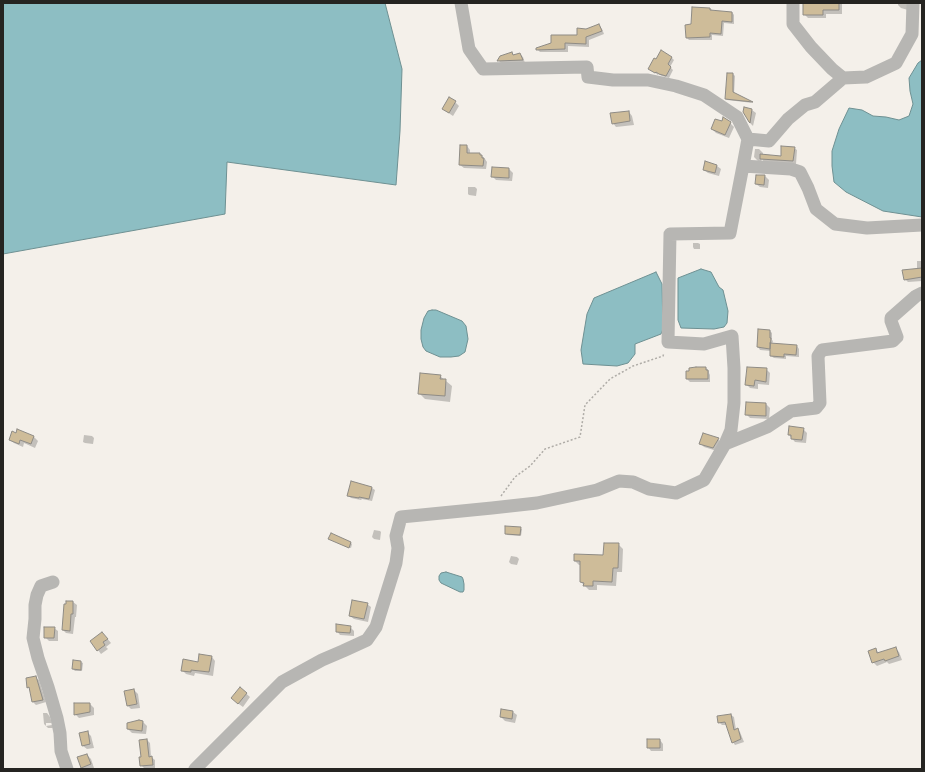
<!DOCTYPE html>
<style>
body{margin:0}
#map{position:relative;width:925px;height:772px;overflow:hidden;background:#f4f0ea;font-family:Mulish,sans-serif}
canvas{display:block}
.frame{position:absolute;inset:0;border:4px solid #252421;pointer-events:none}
</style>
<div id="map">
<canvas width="925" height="772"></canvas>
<div class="frame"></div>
</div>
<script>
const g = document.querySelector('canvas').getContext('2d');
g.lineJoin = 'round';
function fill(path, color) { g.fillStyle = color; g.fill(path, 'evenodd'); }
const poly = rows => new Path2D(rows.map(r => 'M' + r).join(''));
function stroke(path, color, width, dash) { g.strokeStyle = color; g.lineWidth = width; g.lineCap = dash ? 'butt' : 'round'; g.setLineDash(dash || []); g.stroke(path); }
const water = poly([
 [3,3,385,3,402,69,400,131,396,185,227,162,225,214,3,254,3,3],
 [922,60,922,217,883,211,846,192,834,182,832,166,832,151,839,129,849,108,862,110,873,116,886,117,899,120,909,116,913,104,910,91,909,78,918,63,922,60],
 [701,269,711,272,719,287,723,290,728,311,727,323,724,327,714,329,681,328,678,320,678,278,701,269],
 [656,272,662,284,663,329,661,334,635,344,635,354,628,363,617,366,583,364,581,350,587,314,594,298,656,272],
 [432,310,436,310,462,321,466,326,468,339,465,352,459,356,451,357,440,357,426,351,423,347,421,339,421,330,424,318,428,311,432,310],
 [446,572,462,577,463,579,464,584,464,590,463,592,460,592,441,583,439,580,439,576,441,573,446,572]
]);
const shadow = poly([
 [804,3,842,3,842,14,826,14,826,18,808,18,804,14],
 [898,3,909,3,908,10,901,8,898,5],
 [710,8,713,11,732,12,734,15,734,24,724,23,723,36,712,35,712,40,689,40,687,38],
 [599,25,602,29,604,34,589,40,589,47,568,46,568,52,540,52,537,49,578,36,586,30],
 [512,53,514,56,520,54,523,57,525,63,501,63,499,61],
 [671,57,674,60,670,67,673,70,669,78,662,76,658,74,658,75,649,69],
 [733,74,735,76,734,94,753,103,727,100,726,99],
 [455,102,459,106,453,116,447,112,443,109],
 [752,110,756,113,753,126,749,122],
 [629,112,632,116,634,125,616,127,613,123],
 [722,123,730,123,734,127,729,138,716,133,712,129],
 [467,146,470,150,470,154,480,154,485,159,487,162,486,169,464,168,460,165],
 [794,148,797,150,796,164,764,162,762,159,761,162,758,161,754,157,755,149,759,149,763,153,763,155,782,157],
 [706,163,717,166,721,169,719,176,708,173,704,170],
 [493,169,509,169,513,173,512,181,496,180,492,176],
 [765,176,769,180,768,188,760,187,756,184],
 [468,187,475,187,477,189,476,196,469,195,468,194],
 [693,243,698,243,700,244,700,249,694,249,693,247],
 [917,261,922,261,922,281,908,282,905,279,917,269],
 [770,331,772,333,772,340,773,341,772,344,797,346,799,349,799,357,786,356,786,359,774,358,771,356,771,351,760,350,758,347],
 [706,368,709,371,709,373,710,375,710,382,690,382,687,379],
 [766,369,770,373,769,385,758,384,758,389,750,388,746,384],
 [440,376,452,386,450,402,425,399,419,393],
 [766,404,770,408,769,419,750,418,746,414],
 [803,429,807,433,806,443,795,442,789,435],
 [18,431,34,437,38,441,35,448,24,443,23,447,14,443,10,440,17,434],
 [84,435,92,436,94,438,93,444,85,443,83,442],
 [718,439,722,443,717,451,704,447,700,443],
 [352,483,372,488,375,490,372,501,362,499,361,500,351,498,348,495],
 [520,528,522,529,521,536,507,535,506,533],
 [374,530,380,531,381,532,380,540,374,539,372,537],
 [331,534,351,543,352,544,351,548,331,540,329,539],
 [618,544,623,549,622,572,617,572,616,586,597,585,597,590,589,590,581,582,581,565,579,565,575,561,604,556],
 [511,556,517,557,519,559,517,565,511,564,509,562],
 [73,602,77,605,76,617,75,617,73,634,66,633,63,630],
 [367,604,371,607,368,622,354,619,350,616],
 [350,627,354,631,354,636,340,635,337,631],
 [54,628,58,631,58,641,49,641,45,637],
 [106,637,111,643,106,647,108,649,101,654,98,650],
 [895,648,899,652,902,660,889,664,887,662,877,666,873,662,875,649,879,653],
 [212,657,215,661,213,676,195,673,194,676,186,674,182,670],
 [81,662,83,663,82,671,75,671,73,669],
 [36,678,39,680,46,702,36,705,33,702,30,689,28,687],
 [240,688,250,697,243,707,236,702],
 [134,690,138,694,140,708,131,709,127,705],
 [90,704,94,708,94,715,79,718,75,714],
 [513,712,517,715,515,723,505,721,501,717],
 [43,713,47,713,50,717,52,723,46,723,46,726,52,725,53,728,48,728,44,724],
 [731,715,734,717,736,730,737,729,740,732,744,742,735,745,733,742,727,725,722,725,719,722],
 [139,721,143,722,147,726,146,734,132,733,128,729],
 [87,732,91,736,94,748,87,749,83,746],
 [147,740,150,743,151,757,155,760,155,768,144,768,141,765,142,758],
 [660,740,663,744,663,751,651,751,648,747],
 [87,755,91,759,94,768,91,769,83,769,81,767]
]);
const building = poly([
 [803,3,839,3,839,10,823,10,823,15,803,15,803,3],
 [692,7,710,8,710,10,732,12,732,22,722,21,721,34,710,33,710,37,686,38,685,25,691,24,692,7],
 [599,24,602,31,586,37,586,44,565,43,565,49,536,50,536,48,551,43,551,35,577,35,577,28,586,29,599,24],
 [661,50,672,57,668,64,671,67,666,76,659,74,656,72,655,73,648,69,654,58,656,59,661,50],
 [512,52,513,55,520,53,523,60,497,61,500,56,512,52],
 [727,73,733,73,733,92,753,102,725,99,727,73],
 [449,97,456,101,449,113,442,109,449,97],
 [744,107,752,109,750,123,749,122,743,112,744,107],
 [629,111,630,121,612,124,610,113,629,111],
 [723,117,731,122,725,135,711,129,715,119,722,121,723,117],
 [460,145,467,145,467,153,480,153,480,155,482,155,482,158,484,158,483,166,459,165,460,145],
 [781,146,795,147,793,161,760,159,760,154,781,156,781,146],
 [705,161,717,165,715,173,703,170,705,161],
 [492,167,509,168,509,178,491,177,492,167],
 [756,175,765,175,764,185,755,184,756,175],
 [922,268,922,277,904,280,902,270,922,268],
 [758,329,770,330,770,338,771,338,770,349,757,347,758,329],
 [770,343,797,345,796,355,784,354,784,357,770,356,770,343],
 [696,367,706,367,706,370,708,370,708,379,686,379,686,371,689,371,689,368,696,367],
 [747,367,767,368,766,382,755,380,754,386,745,385,747,367],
 [420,373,441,375,440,379,446,379,445,396,418,394,420,373],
 [746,402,766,403,766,416,745,415,746,402],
 [789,426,804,428,802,440,791,439,791,435,788,435,789,426],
 [17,429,34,436,31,444,20,440,19,444,9,440,12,431,16,433,17,429],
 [703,433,719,438,713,448,699,444,703,433],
 [351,481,372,487,369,499,359,497,359,498,347,496,351,481],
 [505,526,521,527,520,535,505,534,505,526],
 [331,533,351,542,349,548,328,539,331,533],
 [604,543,619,543,618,568,613,568,612,582,593,581,593,586,583,586,584,583,580,582,580,561,574,561,574,554,603,555,604,543],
 [352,600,368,603,364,619,349,616,352,600],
 [66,601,73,601,73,614,71,614,70,631,62,630,64,604,66,604,66,601],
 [336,624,351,626,350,633,336,632,336,624],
 [44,627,55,627,54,638,44,638,44,627],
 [102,632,108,639,103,642,105,645,97,651,90,641,102,632],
 [896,647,899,656,885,661,884,659,872,663,868,651,876,648,877,653,896,647],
 [199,654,212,656,209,672,191,670,191,672,181,671,183,659,198,662,199,654],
 [73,660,81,661,81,670,72,669,73,660],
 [36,676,43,700,32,702,29,687,27,688,26,678,36,676],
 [240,687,247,693,238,704,231,698,240,687],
 [134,689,137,704,127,706,124,691,134,689],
 [74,703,90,703,90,712,74,715,74,703],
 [501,709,513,711,512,719,500,717,501,709],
 [731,714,734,730,738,728,741,739,732,743,725,722,718,723,717,716,731,714],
 [139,720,143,721,142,731,127,729,127,723,139,720],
 [88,731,90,744,82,746,79,733,88,731],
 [147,739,149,757,152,756,153,765,140,766,139,757,141,757,139,740,147,739],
 [647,739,660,739,660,748,647,748,647,739],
 [87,754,91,764,81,768,77,757,87,754]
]);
const path = poly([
 [501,496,515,477,530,466,545,449,580,437,585,405,610,379,633,366,663,356,664,353]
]);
const minor = poly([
 [461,3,469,49,483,69,587,67,588,77,613,80,648,80,676,86,704,95,737,117,748,139,743,166],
 [793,3,793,24,811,47,832,69,843,78],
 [748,139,769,141,788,119,805,105,815,102,843,78,866,77,896,63,912,34,913,3],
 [725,444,767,427,791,411,816,408,820,403,818,356,822,350,893,341,897,337,891,321,891,318,916,296,922,293],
 [53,582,41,586,37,595,35,605,35,619,33,638,38,658,48,687,57,718,60,733,61,751,67,769],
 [195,769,282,682,322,660,343,651,367,640,376,627,396,563,398,548,396,536,401,517,492,508,537,503,597,490,619,481,633,482,649,489,676,493,704,480,725,444,731,430,734,403,734,368,732,336,704,344,668,342,670,234,730,233,743,166,791,169,800,172,808,188,816,209,835,224,867,228,922,225]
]);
fill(water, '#8dbec3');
stroke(water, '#6e9092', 1);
fill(shadow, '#0003');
fill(building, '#cebc99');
stroke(building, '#8e8b85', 1);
stroke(path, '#afaca7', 1.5, [2, 2]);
stroke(minor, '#b7b6b3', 13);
</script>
